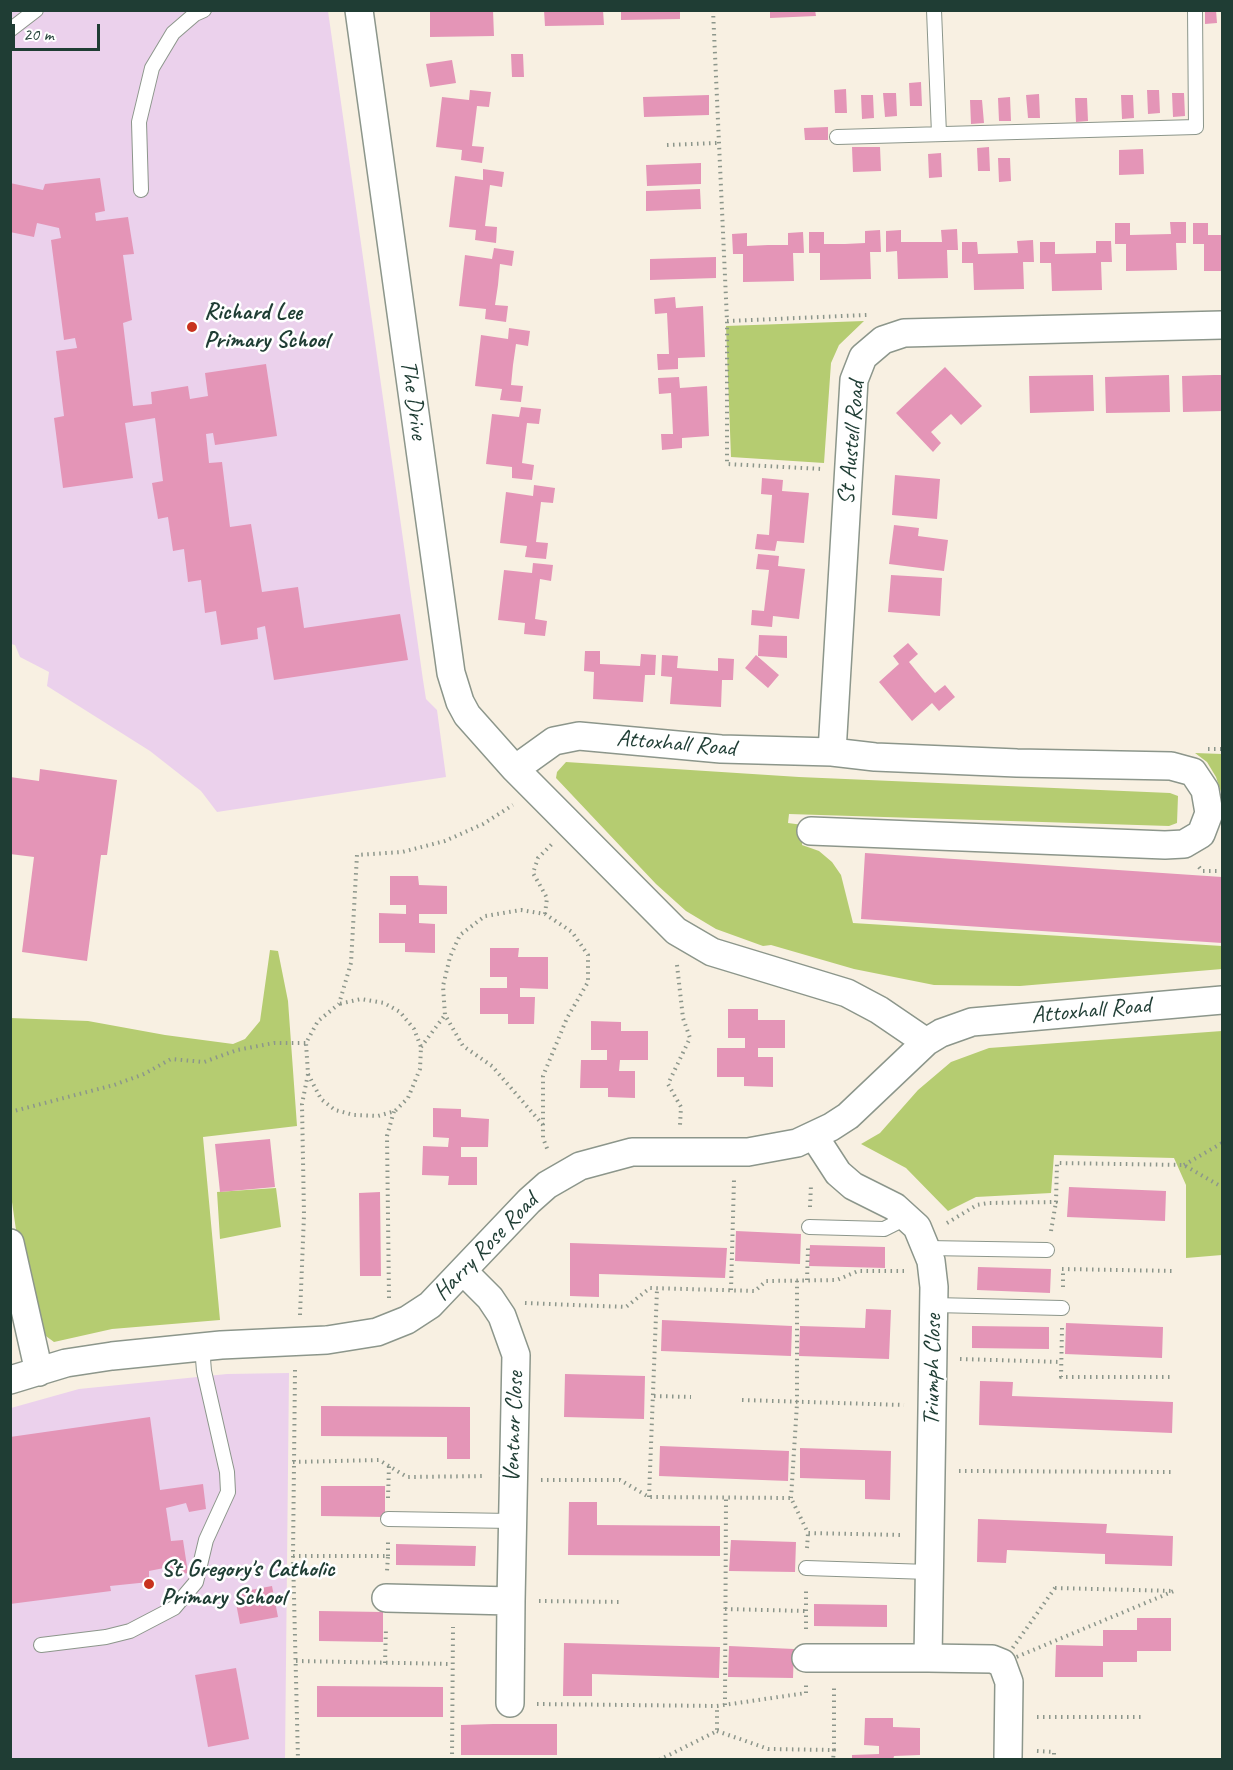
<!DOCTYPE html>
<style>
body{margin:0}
#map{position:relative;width:1233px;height:1770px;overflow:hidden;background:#f8f0e2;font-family:Caveat,sans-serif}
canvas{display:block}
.frame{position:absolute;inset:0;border:12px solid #1f3d34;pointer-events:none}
.scale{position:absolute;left:12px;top:24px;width:88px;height:27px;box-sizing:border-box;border:3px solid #1f3d34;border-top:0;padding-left:8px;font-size:18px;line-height:21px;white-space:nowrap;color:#1f3d34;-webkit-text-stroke:4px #fff;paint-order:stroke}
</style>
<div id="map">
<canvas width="1233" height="1770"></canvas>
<div class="frame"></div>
<div class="scale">20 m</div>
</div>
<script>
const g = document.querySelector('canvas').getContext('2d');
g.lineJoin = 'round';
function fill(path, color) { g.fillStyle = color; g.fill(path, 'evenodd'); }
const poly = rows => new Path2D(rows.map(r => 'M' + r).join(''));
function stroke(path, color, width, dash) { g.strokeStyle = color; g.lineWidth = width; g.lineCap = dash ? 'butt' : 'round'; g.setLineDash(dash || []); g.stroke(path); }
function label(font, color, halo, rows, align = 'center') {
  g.font = font + ' Caveat,sans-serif'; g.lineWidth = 5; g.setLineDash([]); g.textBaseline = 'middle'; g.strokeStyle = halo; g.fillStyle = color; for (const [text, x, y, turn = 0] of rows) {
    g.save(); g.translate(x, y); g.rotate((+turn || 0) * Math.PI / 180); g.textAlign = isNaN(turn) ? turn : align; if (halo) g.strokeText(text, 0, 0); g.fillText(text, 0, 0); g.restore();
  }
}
const built = poly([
 [10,11,328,11,423,680,426,699,437,710,446,777,217,812,201,791,150,751,47,686,49,672,20,657,15,645,11,644],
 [289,1373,285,1759,11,1760,11,1408,79,1389,227,1374]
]);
const green = poly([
 [864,321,839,345,831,363,824,463,731,457,726,326],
 [1195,753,1222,754,1222,795,1216,777,1207,762],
 [566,762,799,777,1170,793,1178,796,1177,823,1169,826,789,814,788,823,803,825,802,845,819,851,832,862,841,875,853,923,1222,946,1222,969,1020,986,934,985,854,969,771,945,763,946,716,929,686,911,656,884,556,778,557,772],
 [270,950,278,951,288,1001,297,1126,203,1137,220,1320,112,1329,54,1342,35,1328,25,1293,11,1195,10,1018,88,1021,165,1035,233,1044,245,1039,260,1021],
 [1222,1031,1222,1255,1186,1258,1186,1185,1174,1158,1054,1155,1051,1193,976,1197,948,1211,906,1168,861,1144,880,1133,918,1090,951,1062,989,1048],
 [276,1188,281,1227,220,1239,217,1192]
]);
const building = poly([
 [430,10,493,10,494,36,430,37],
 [544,10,603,10,604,25,545,26],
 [621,10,680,10,680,19,621,20],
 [770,10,815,10,816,16,770,18],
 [1205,10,1216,10,1217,23,1205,24],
 [511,54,523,54,524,77,512,77],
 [452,60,456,83,430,87,426,64],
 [921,82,922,106,910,106,909,83],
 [846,89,847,113,835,113,834,90],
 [470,90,491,92,489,107,477,106,472,146,484,147,482,163,461,160,462,150,436,147,442,97,469,100],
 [1147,90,1159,90,1160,113,1148,114],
 [883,93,896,93,897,116,885,117],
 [1172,93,1184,93,1185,116,1173,117],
 [1039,94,1040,118,1028,118,1026,95],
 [709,95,709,115,644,117,643,97],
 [861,95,873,95,874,118,862,119],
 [1121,95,1133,95,1134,118,1122,119],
 [1010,97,1011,121,999,121,998,98],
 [1075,98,1087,98,1088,121,1076,122],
 [970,100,982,100,984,123,971,124],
 [828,127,828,140,805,140,804,128],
 [852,147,880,147,881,171,853,172],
 [989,147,990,171,978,171,977,148],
 [1143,149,1144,174,1119,175,1119,150],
 [941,153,942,177,929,178,928,154],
 [998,158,1010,158,1011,181,999,182],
 [701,163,701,184,647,186,646,165],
 [483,169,504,172,502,187,490,185,485,226,497,227,496,243,475,240,476,230,449,227,455,176,483,180],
 [100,178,105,211,95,213,96,221,128,217,134,254,123,255,132,320,123,323,133,406,152,404,151,392,188,386,190,399,208,396,205,373,266,364,277,436,215,445,213,433,206,434,209,463,222,462,230,527,251,524,262,592,298,587,304,628,400,614,408,660,274,680,265,626,257,628,258,639,221,645,216,611,205,613,201,580,188,582,184,549,173,551,168,517,158,519,152,483,163,481,155,418,125,423,133,478,63,488,54,418,64,416,56,351,77,348,75,338,64,340,51,240,61,238,59,228,37,223,34,237,10,232,10,183,43,190,45,184],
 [700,189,701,209,646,211,646,191],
 [1170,222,1186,222,1186,243,1176,243,1177,270,1126,271,1126,244,1115,244,1115,223,1130,223,1130,235,1171,234],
 [1193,223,1208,223,1208,235,1222,235,1222,271,1204,271,1204,244,1193,244],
 [957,229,958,250,947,250,948,278,898,279,897,251,886,252,886,231,901,230,901,242,942,242,941,230],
 [880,230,881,252,870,252,871,279,820,280,820,253,809,253,809,232,824,232,824,244,845,244,865,243,865,231],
 [803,232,804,253,793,253,794,281,743,282,743,254,733,254,732,234,747,233,747,246,768,245,788,245,788,233],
 [1033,240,1034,262,1023,262,1024,289,974,290,973,263,962,263,962,242,977,242,978,254,1018,253,1017,241],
 [1096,241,1111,241,1112,262,1101,262,1102,290,1052,291,1051,263,1040,263,1040,242,1055,242,1055,254,1096,253],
 [494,248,514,251,512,266,500,264,498,285,495,305,508,306,506,322,485,319,486,309,459,306,465,255,492,259],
 [716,257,716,278,650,280,650,259],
 [675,297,676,308,703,306,705,357,678,358,678,369,658,370,657,354,669,354,668,333,667,313,655,314,654,299],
 [509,328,530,331,528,346,516,344,513,365,511,385,523,386,521,402,500,400,502,389,475,386,481,335,508,339],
 [945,367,982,406,961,425,951,414,931,432,941,443,933,452,896,413],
 [1093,375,1094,411,1030,413,1029,376],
 [1169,375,1170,412,1106,413,1105,377],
 [1214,375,1222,375,1222,411,1183,412,1182,376],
 [679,377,680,388,707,386,709,436,682,438,682,448,662,450,661,434,673,434,672,413,671,393,659,394,658,378],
 [521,407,541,409,539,424,527,423,522,463,534,465,532,480,512,478,512,467,486,464,492,414,519,417],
 [895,475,940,479,937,519,892,515],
 [762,478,783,480,782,491,809,493,804,543,777,541,775,551,755,549,757,534,769,535,772,495,761,494],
 [534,485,555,488,553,503,541,502,536,542,548,543,546,559,525,557,527,546,500,543,506,492,533,496],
 [894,525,919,528,918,536,948,540,944,571,889,564],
 [758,554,779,556,778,566,805,569,799,619,773,616,772,627,751,625,752,610,764,611,769,570,756,569],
 [533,563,553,565,551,581,540,579,535,619,547,621,545,636,524,634,525,623,498,620,504,570,532,573],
 [891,575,942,578,940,616,888,612],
 [759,635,787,636,787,658,758,656],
 [908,643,918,654,909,662,922,678,935,693,945,685,955,697,939,711,932,703,912,721,879,682,899,664,893,656],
 [585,651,600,651,600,664,640,666,641,654,656,655,655,675,645,675,643,702,593,699,594,672,584,671],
 [662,655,678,656,677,668,718,671,718,658,734,659,733,680,722,680,721,707,670,704,672,677,661,676],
 [756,655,779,675,768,688,745,668],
 [40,769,117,780,107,855,101,855,87,961,22,952,34,857,10,854,10,777,39,781],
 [865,853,1222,877,1222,943,861,919],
 [390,876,418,876,419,885,447,886,447,914,419,914,419,923,435,924,435,953,405,952,405,943,379,943,379,913,406,914,406,905,390,905],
 [490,948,519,948,518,957,548,957,548,989,520,988,520,997,535,997,534,1024,508,1024,508,1014,480,1014,480,988,507,988,507,977,490,977],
 [728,1009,758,1009,758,1020,785,1020,785,1048,758,1048,758,1057,773,1057,773,1087,744,1086,744,1077,717,1077,717,1048,745,1048,745,1038,728,1038],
 [591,1021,621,1022,621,1031,648,1031,648,1060,620,1060,619,1071,635,1071,635,1098,608,1097,608,1088,580,1088,581,1060,607,1060,607,1050,591,1050],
 [433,1108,461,1109,461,1117,489,1119,488,1147,461,1147,461,1157,477,1157,477,1185,448,1185,449,1176,422,1175,423,1146,448,1147,449,1138,433,1137],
 [270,1139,275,1187,220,1192,215,1144],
 [1069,1187,1166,1191,1165,1221,1067,1217],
 [380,1192,381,1276,360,1276,359,1193],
 [736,1231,801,1234,800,1264,735,1261],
 [570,1243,727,1248,725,1278,599,1274,599,1297,570,1296],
 [810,1245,885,1247,885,1268,809,1266],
 [978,1267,1051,1269,1050,1293,977,1290],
 [866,1309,891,1310,889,1359,799,1356,800,1326,865,1328],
 [662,1320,792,1326,791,1356,661,1351],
 [1066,1323,1163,1327,1162,1358,1065,1354],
 [972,1326,1049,1327,1049,1349,972,1348],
 [565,1374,645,1376,644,1419,564,1417],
 [980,1381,1013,1382,1012,1396,1173,1402,1172,1433,979,1425],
 [321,1406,470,1407,470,1459,447,1459,447,1437,321,1436],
 [150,1417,160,1490,203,1484,206,1509,189,1512,186,1503,166,1508,171,1541,183,1540,188,1573,165,1577,164,1568,149,1571,149,1582,110,1586,111,1591,10,1604,10,1437],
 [660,1446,789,1451,788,1481,659,1476],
 [800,1448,891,1451,890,1500,865,1499,865,1480,800,1478],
 [321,1486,385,1486,385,1517,321,1516],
 [569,1502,597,1502,597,1525,720,1526,720,1556,568,1555],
 [978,1519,1107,1524,1106,1533,1173,1536,1172,1566,1105,1564,1105,1554,1007,1550,1006,1563,977,1562],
 [731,1540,796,1542,795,1572,729,1571],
 [396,1544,476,1546,475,1566,396,1565],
 [272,1586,278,1617,240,1624,234,1593],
 [814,1604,887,1605,887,1627,814,1626],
 [319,1611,383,1612,383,1642,319,1641],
 [1137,1618,1171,1618,1171,1651,1137,1651,1137,1662,1103,1662,1103,1677,1055,1677,1056,1645,1103,1646,1103,1630,1137,1630],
 [564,1643,720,1647,719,1678,592,1674,592,1696,563,1696],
 [729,1646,794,1649,793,1678,728,1677],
 [236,1668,249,1739,208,1747,195,1675],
 [317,1686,443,1687,443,1717,317,1717],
 [865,1718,893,1718,893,1727,920,1728,920,1755,894,1756,893,1760,852,1760,852,1755,879,1754,879,1746,864,1745],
 [493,1724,557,1724,557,1755,461,1755,461,1725]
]);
const path = poly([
 [713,10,727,321,727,464,822,469],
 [667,145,718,143],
 [727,321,867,315],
 [1208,749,1222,749],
 [1199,867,1202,871,1222,871],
 [545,914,547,898,533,873,538,858,552,844],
 [677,965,683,1018,690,1038,668,1084,681,1107,680,1125],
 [421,1047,445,1015],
 [308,1074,321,1099,335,1110,354,1115,378,1116,395,1111,408,1098,420,1069,421,1047,414,1029,400,1012,384,1003,361,999,339,1004],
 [10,1112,114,1085,144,1074,171,1059,204,1062,237,1050,274,1043,306,1043],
 [543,1125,492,1066,463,1046,445,1015,443,986,450,957,460,935,485,916,521,910,545,914,572,932,588,955,588,982,567,1018,543,1076,543,1138,548,1151],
 [1184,1165,1222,1143],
 [810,1207,811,1185],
 [947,1223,977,1205,988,1203,1056,1202,1057,1163,1184,1165,1222,1187],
 [1051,1231,1056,1202],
 [1062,1269,1175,1271],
 [807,1280,808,1248],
 [1063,1287,1063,1270],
 [731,1290,734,1180],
 [389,1298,387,1136,394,1111],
 [525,1303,626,1307,650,1288,755,1291,766,1281,837,1280,858,1271,904,1271],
 [300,1315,304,1215,302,1104,308,1074,306,1043,318,1021,339,1004,351,963,357,855,402,852,445,841,483,824,513,805],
 [1062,1328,1061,1377,1174,1377],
 [960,1359,1061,1362],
 [295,1370,293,1556,298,1760],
 [654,1396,691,1397],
 [742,1400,904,1405],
 [293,1462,379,1460,407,1477,486,1476],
 [959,1471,1174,1472],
 [541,1480,620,1480,649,1497,791,1498,808,1533,901,1535],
 [649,1497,657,1289],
 [388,1498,389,1466],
 [791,1498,797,1404,797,1280],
 [807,1548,808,1533],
 [293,1556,388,1556,387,1571],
 [388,1556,388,1538],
 [1055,1588,1174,1591,1002,1663,1055,1588],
 [539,1601,623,1602],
 [725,1609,806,1611],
 [806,1629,806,1589],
 [296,1661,452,1664],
 [385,1663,386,1627],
 [537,1704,717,1706,806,1693,806,1685],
 [725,1705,726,1498],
 [1037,1717,1145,1717],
 [717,1731,768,1749,834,1750,833,1760],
 [834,1750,834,1686],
 [1037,1751,1054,1752,1054,1760],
 [452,1760,453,1627],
 [659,1760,717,1731,717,1706]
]);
const lane = poly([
 [934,10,939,134],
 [10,30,36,10],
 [837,137,1196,127,1195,10],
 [141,190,139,122,152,68,173,33,195,14,204,10],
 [809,1227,884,1229,908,1217],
 [927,1248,1047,1250],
 [934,1305,1062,1308],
 [388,1519,512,1521],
 [806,1568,929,1572],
 [41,1645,106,1637,130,1631,174,1608,196,1582,206,1540,228,1492,227,1472,204,1371,202,1347]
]);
const street = poly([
 [359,10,451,673,460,702,467,715,515,769,676,931,712,952,847,993,879,1010,926,1042],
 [832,752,854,380,863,357,883,340,904,333,1222,325],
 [515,769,554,741,579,736,721,749,832,752,875,757,1017,763,1171,766,1193,772,1205,790,1209,813,1201,834,1184,844,1165,845,811,831],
 [10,1243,39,1372],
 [10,1380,66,1363,112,1356,221,1345,327,1340,377,1332,407,1320,430,1305,529,1201,547,1185,580,1166,632,1152,748,1152,797,1143,831,1127,848,1116,926,1042,941,1033,972,1022,1222,1000],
 [386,1598,511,1601,516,1355,502,1316,490,1298,463,1271],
 [806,1658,928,1658,934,1287,931,1261,917,1227,895,1207,853,1186,838,1173,814,1136],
 [928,1658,992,1659,1002,1663,1009,1682,1008,1757],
 [510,1703,511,1601]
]);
const markers = [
 [192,327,6,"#c8321e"],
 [149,1584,6,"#c8321e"]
];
const poiNames = [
 ["Richard Lee",204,313],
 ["Primary School",204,341],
 ["St Gregory's Catholic",161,1570],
 ["Primary School",161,1598]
];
const streetNames = [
 ["The Drive",413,400,82],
 ["St Austell Road",852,443,-85],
 ["Attoxhall Road",676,744,5],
 ["Attoxhall Road",1091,1011,-5],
 ["Harry Rose Road",486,1247,-46],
 ["Triumph Close",933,1370,-89],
 ["Ventnor Close",514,1427,-88]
];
fill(built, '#ebd1ec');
fill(green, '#b5cc71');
fill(building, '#e495b7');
stroke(lane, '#8c968b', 16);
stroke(street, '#8c968b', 30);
stroke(path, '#8c968b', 4, [1.5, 4.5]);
stroke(lane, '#fff', 14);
stroke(street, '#fff', 27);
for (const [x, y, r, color] of markers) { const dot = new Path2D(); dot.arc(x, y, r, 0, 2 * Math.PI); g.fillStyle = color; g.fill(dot); stroke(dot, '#fff', 2); }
label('bold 24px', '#1f3d34', '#fff', poiNames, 'left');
label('24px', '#1f3d34', '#fff', streetNames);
</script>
